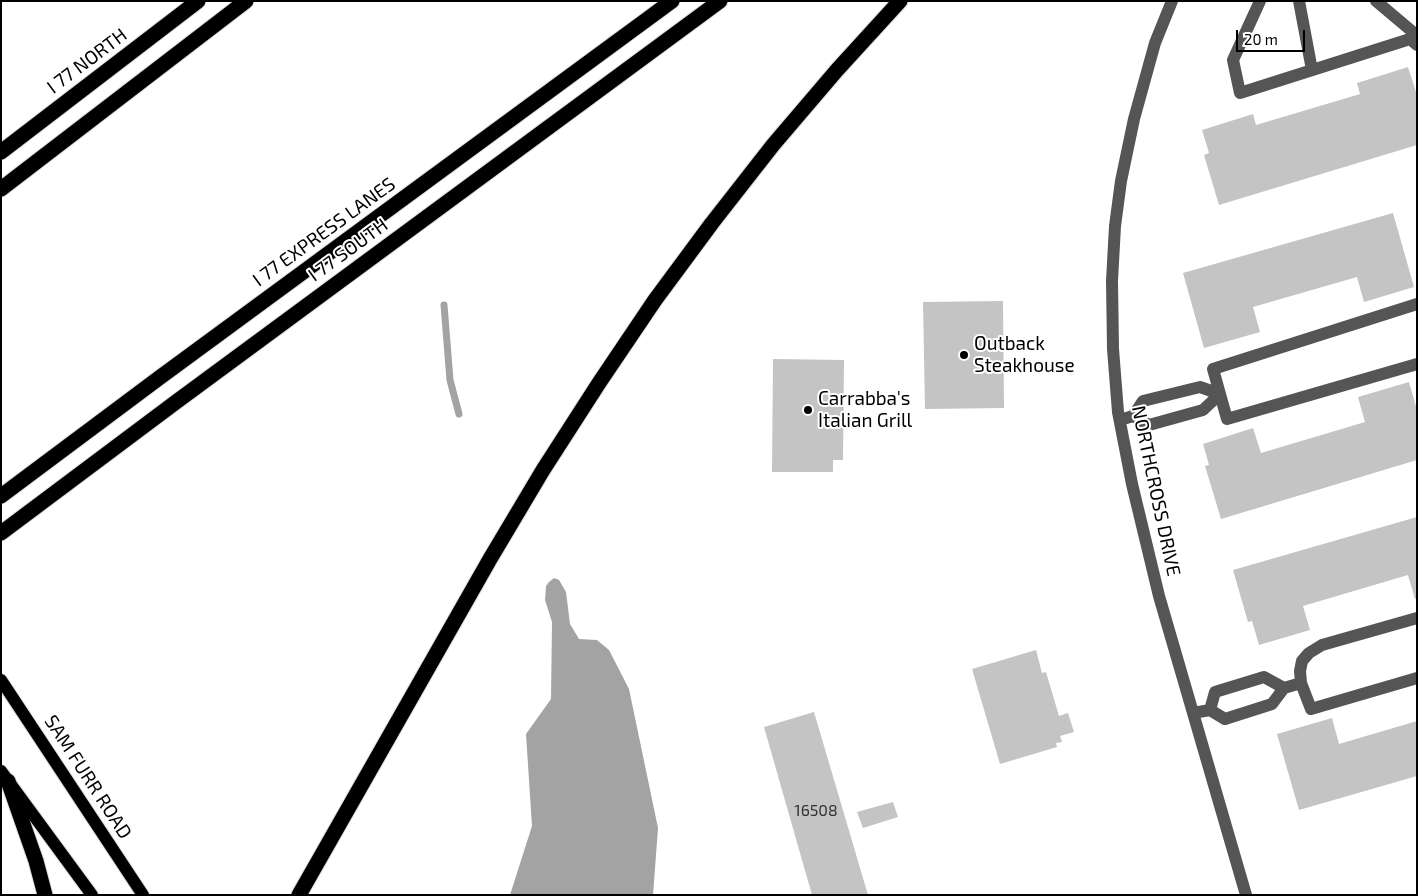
<!DOCTYPE html>
<style>
body{margin:0}
#map{position:relative;width:1418px;height:896px;overflow:hidden;background:#fff;font-family:"Exo 2",sans-serif}
canvas{display:block}
.frame{position:absolute;inset:0;border:2px solid #000;pointer-events:none}
.scale{position:absolute;left:1236px;top:30px;width:69px;height:22px;box-sizing:border-box;border:2px solid #000;border-top:0;padding-left:6px;font-size:15px;line-height:18px;white-space:nowrap;color:#000;-webkit-text-stroke:4px #fff;paint-order:stroke}
</style>
<div id="map">
<canvas width="1418" height="896"></canvas>
<div class="frame"></div>
<div class="scale">20 m</div>
</div>
<script>
const g = document.querySelector('canvas').getContext('2d');
g.lineJoin = 'round';
function fill(path, color) { g.fillStyle = color; g.fill(path, 'evenodd'); }
const poly = rows => new Path2D(rows.map(r => 'M' + r).join(''));
function stroke(path, color, width, dash) { g.strokeStyle = color; g.lineWidth = width; g.lineCap = dash ? 'butt' : 'round'; g.setLineDash(dash || []); g.stroke(path); }
function label(font, color, halo, rows, align = 'center') {
  g.font = font + ' "Exo 2",sans-serif'; g.lineWidth = 4; g.setLineDash([]); g.textBaseline = 'middle'; g.strokeStyle = halo; g.fillStyle = color; for (const [text, x, y, turn = 0] of rows) {
    g.save(); g.translate(x, y); g.rotate((+turn || 0) * Math.PI / 180); g.textAlign = isNaN(turn) ? turn : align; if (halo) g.strokeText(text, 0, 0); g.fillText(text, 0, 0); g.restore();
  }
}
const water = poly([
 [554,578,559,580,566,592,570,624,579,639,597,640,609,650,629,689,658,828,653,895,510,895,532,826,526,734,551,699,552,622,545,600,546,586,549,582]
]);
const stream = poly([
 [444,305,450,380,459,414]
]);
const building = poly([
 [1408,67,1417,95,1417,145,1219,205,1204,155,1209,153,1202,130,1253,114,1256,125,1360,94,1357,83],
 [1393,213,1414,287,1364,302,1357,277,1253,307,1260,332,1204,348,1183,273],
 [1003,301,1004,408,925,409,923,302],
 [773,359,844,360,843,460,833,460,833,472,772,472],
 [1409,382,1417,410,1417,460,1221,519,1205,466,1209,465,1203,444,1253,428,1261,453,1365,422,1358,397],
 [1417,517,1417,599,1415,599,1408,575,1303,606,1310,630,1259,645,1252,621,1248,622,1233,570],
 [1036,650,1042,673,1046,672,1059,716,1068,713,1074,732,1060,736,1062,742,1056,743,1057,747,1000,764,972,669],
 [814,712,868,895,812,895,764,727],
 [1332,718,1339,744,1417,721,1417,776,1299,810,1277,734],
 [893,802,898,817,863,828,857,812]
]);
const minor = poly([
 [1172,1,1155,43,1134,119,1121,181,1115,226,1112,281,1113,349,1118,412,1132,484,1159,596,1246,895],
 [1260,1,1233,60,1240,93,1410,39],
 [1299,1,1312,70],
 [1376,1,1414,33,1410,39,1417,45],
 [1417,304,1213,369,1227,419,1417,364],
 [1120,420,1133,416,1143,401,1200,387,1220,394,1203,410,1149,425,1133,416],
 [1301,683,1300,671,1302,661,1309,653,1322,645,1417,618],
 [1210,710,1215,692,1264,677,1284,688],
 [1193,713,1210,710,1225,719,1272,704,1284,688,1301,683,1311,709,1417,678]
]);
const major = poly([
 [1,680,143,895],
 [1,771,92,895]
]);
const highway = poly([
 [1,152,198,1],
 [1,189,246,1],
 [1,496,159,378,672,1],
 [1,533,176,402,720,1],
 [8,781,36,861,45,895],
 [299,895,490,559,543,470,599,383,655,300,712,223,773,145,837,70,900,1]
]);
const markers = [
 [964,355,5,"#000"],
 [808,410,5,"#000"]
];
const numberNames = [
 ["16508",816,811]
];
const streetNames = [
 ["I 77 NORTH",87,61,-37],
 ["I 77 EXPRESS LANES",324,232,-36],
 ["I 77 SOUTH",348,250,-36],
 ["NORTHCROSS DRIVE",1156,491,78],
 ["SAM FURR ROAD",88,777,57]
];
const poiNames = [
 ["Outback",974,344],
 ["Steakhouse",974,366],
 ["Carrabba's",818,399],
 ["Italian Grill",818,421]
];
fill(water, '#a3a3a3');
stroke(stream, '#a3a3a3', 7);
fill(building, '#c4c4c4');
stroke(major, '#dbdbdb', 14);
stroke(highway, '#dbdbdb', 17);
stroke(minor, '#555', 12);
stroke(major, '#000', 12);
stroke(highway, '#000', 15);
for (const [x, y, r, color] of markers) { const dot = new Path2D(); dot.arc(x, y, r, 0, 2 * Math.PI); g.fillStyle = color; g.fill(dot); stroke(dot, '#fff', 2); }
label('16px', '#313131', null, numberNames);
label('19px', '#000', '#fff', streetNames);
label('19px', '#000', '#fff', poiNames, 'left');
</script>
